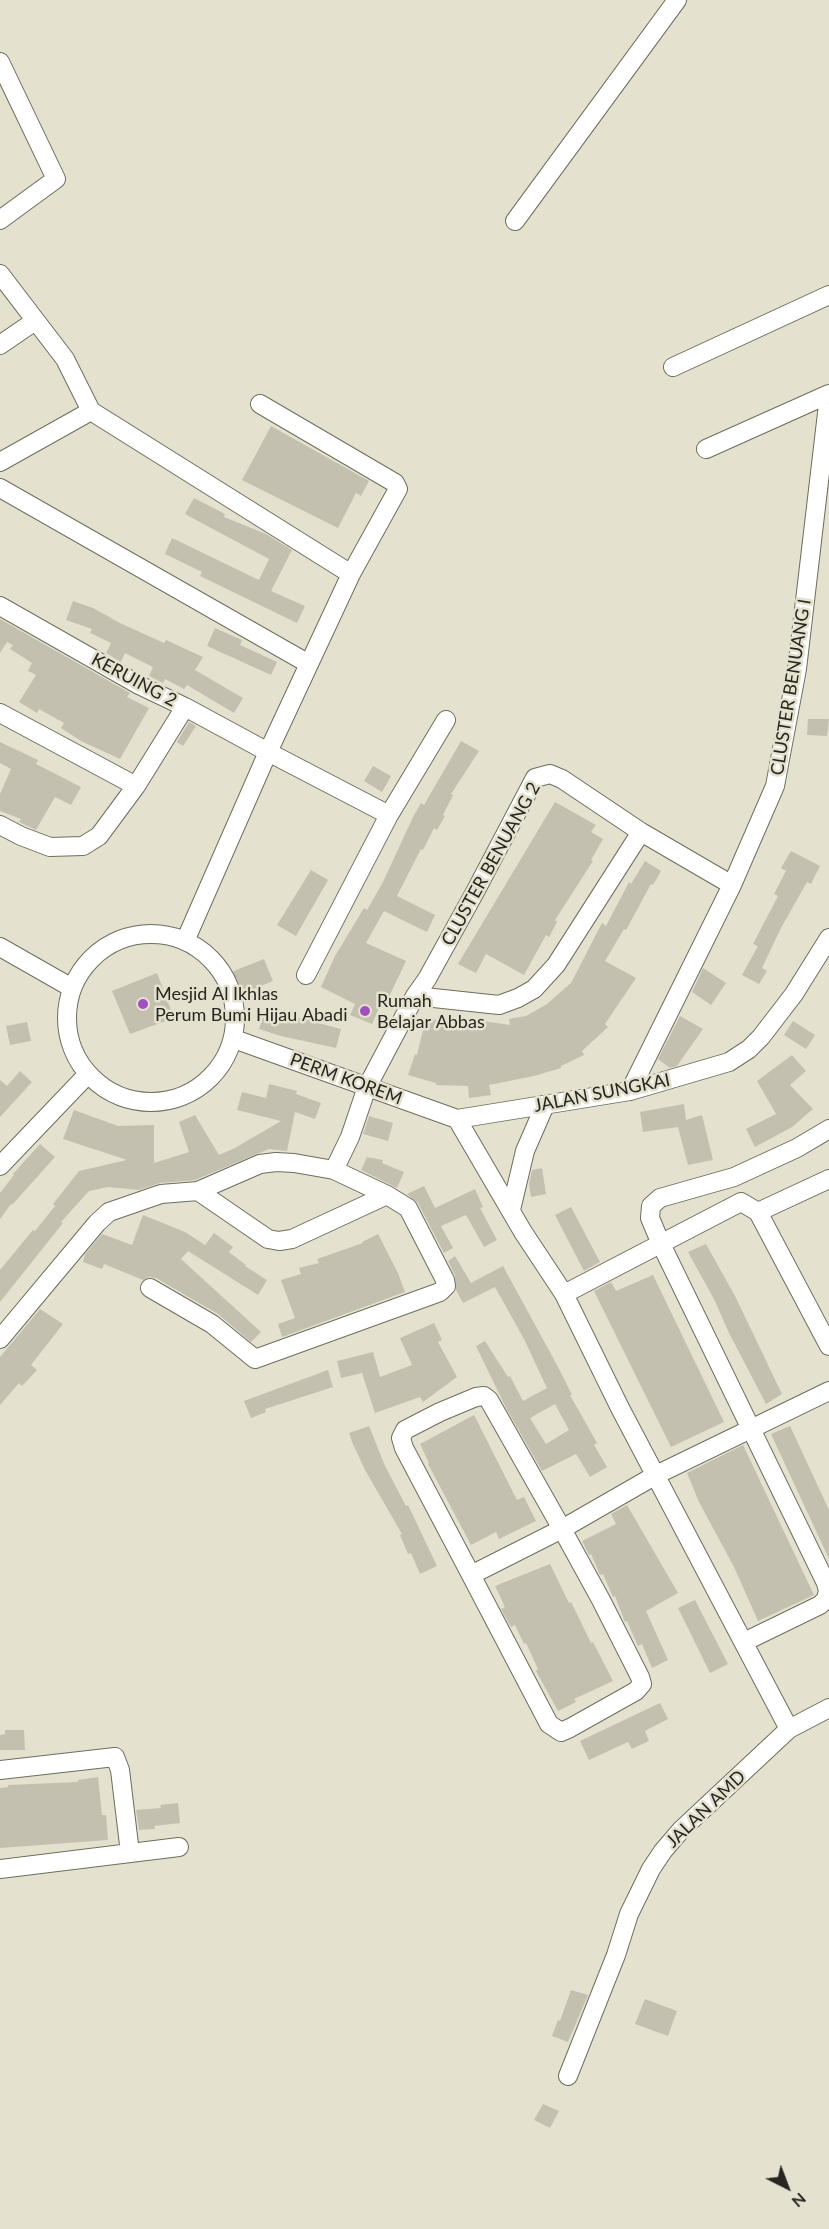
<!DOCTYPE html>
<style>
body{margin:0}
#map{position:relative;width:829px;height:2229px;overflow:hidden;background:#e4e1cf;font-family:Lato,sans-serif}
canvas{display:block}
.north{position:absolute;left:757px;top:2157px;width:60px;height:60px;-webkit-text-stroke:4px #e4e1cf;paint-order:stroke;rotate:138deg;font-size:16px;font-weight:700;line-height:24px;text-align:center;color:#272620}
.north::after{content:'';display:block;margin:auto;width:21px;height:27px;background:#272620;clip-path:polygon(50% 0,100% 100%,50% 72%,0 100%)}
</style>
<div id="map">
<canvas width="829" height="2229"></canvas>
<div class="north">N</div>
</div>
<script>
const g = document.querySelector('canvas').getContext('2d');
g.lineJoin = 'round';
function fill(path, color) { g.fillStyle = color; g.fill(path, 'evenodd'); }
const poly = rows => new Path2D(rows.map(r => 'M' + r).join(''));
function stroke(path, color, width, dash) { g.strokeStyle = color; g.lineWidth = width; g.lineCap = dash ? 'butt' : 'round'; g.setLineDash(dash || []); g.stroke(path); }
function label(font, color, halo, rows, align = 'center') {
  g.font = font + ' Lato,sans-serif'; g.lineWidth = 5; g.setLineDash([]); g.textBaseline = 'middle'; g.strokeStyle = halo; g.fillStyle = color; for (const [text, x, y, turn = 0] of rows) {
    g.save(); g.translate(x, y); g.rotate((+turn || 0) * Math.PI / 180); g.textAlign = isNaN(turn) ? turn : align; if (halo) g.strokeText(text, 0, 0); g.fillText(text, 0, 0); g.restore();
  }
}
const building = poly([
 [271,426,369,481,361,496,356,493,338,528,242,480],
 [194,498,225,514,224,517,266,534,292,550,271,591,305,606,297,623,200,576,202,572,165,554,172,538,259,580,269,559,185,514],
 [73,601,93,608,120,623,164,643,166,640,203,657,195,670,243,698,234,713,187,685,184,689,165,679,163,683,149,676,153,667,125,653,121,662,106,653,111,643,90,633,92,629,66,620],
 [0,619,130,693,127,697,149,708,120,759,81,741,61,728,64,723,39,709,37,713,19,702,36,675,28,671,32,663,10,649,13,645,7,642,0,653],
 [215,628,242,640,240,645,277,662,271,675,207,646],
 [808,719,829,719,827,736,807,735],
 [189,722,196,726,183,746,177,742],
 [461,741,479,751,451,794,453,795,443,815,445,816,437,830,434,828,423,850,421,849,397,896,435,915,427,932,384,911,366,943,406,961,387,1001,383,999,372,1024,350,1015,355,1004,321,987,335,956,364,908,367,910,383,882,413,817,421,803,424,805],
 [0,742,38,760,36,764,81,787,71,805,55,797,36,830,19,822,21,819,0,811,0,794,11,769,0,763],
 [373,766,391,776,382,792,364,781],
 [555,802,596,825,591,832,603,839,591,860,593,861,555,920,557,922,549,937,546,935,524,975,486,954,476,973,458,964],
 [791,851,820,866,811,884,807,882,781,928,762,968,767,971,759,984,742,975,758,946,753,944,778,896,774,894,786,871,781,868],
 [645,861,661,871,653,885,651,884,626,930,624,929,605,961,636,978,605,1024,608,1027,582,1051,584,1055,561,1066,561,1068,534,1076,489,1085,491,1095,469,1098,468,1086,436,1085,436,1083,408,1075,415,1054,417,1055,426,1018,452,1023,452,1022,483,1025,483,1021,510,1025,509,1019,526,1016,547,1004,571,983,602,923,606,926,629,882,631,884],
 [311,870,328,880,296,936,277,925],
 [264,959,273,981,239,995,231,972],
 [703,968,726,983,711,1005,692,992],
 [157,973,174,1018,130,1034,112,991],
 [266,1009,341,1029,336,1048,281,1036,259,1029],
 [680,1016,703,1029,677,1066,670,1068,658,1059],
 [793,1021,815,1035,806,1049,784,1035],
 [27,1022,31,1041,10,1045,6,1026],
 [792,1055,806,1071,790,1085,813,1109,792,1127,755,1147,746,1129,776,1114,757,1081],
 [20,1071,32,1082,0,1117,0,1080,7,1086],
 [269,1084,297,1091,296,1094,321,1103,315,1119,295,1112,287,1151,269,1149,195,1180,160,1183,139,1190,108,1187,89,1191,61,1222,63,1223,0,1302,0,1270,33,1230,35,1231,55,1206,53,1204,79,1171,127,1160,63,1139,74,1110,118,1126,154,1125,154,1163,189,1152,179,1122,195,1115,219,1155,235,1148,281,1121,237,1110,242,1092,266,1098],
 [684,1104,686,1120,702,1115,713,1160,688,1165,678,1127,643,1132,640,1112],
 [369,1116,393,1123,388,1141,363,1134],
 [40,1144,55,1157,12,1205,11,1204,0,1219,0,1193,14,1175,13,1174],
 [367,1157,383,1160,382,1163,404,1172,397,1188,361,1170],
 [542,1168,546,1194,531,1197,529,1184,532,1170],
 [424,1186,435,1208,475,1189,483,1207,480,1208,497,1240,484,1247,466,1215,441,1226,453,1248,444,1253,418,1203,407,1194],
 [571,1207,600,1262,584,1271,555,1215],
 [143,1215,185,1232,205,1245,214,1233,233,1247,229,1252,246,1265,245,1266,267,1280,258,1295,188,1251,181,1259,261,1332,251,1342,218,1314,156,1278,149,1277,143,1280,104,1264,102,1269,83,1262,85,1254,102,1234,132,1245],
 [378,1234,398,1273,405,1292,282,1337,278,1324,295,1318,281,1280,301,1274,299,1268,319,1263,317,1259,363,1243,362,1242],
 [706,1244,735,1296,782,1394,766,1404,729,1333,715,1301,688,1252],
 [455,1256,471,1283,503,1266,557,1365,572,1395,570,1395,597,1443,594,1445,607,1467,590,1477,576,1454,542,1471,507,1410,476,1346,485,1341,508,1377,510,1376,523,1401,547,1388,524,1339,495,1287,463,1303,456,1290,455,1275,448,1261],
 [555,1404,569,1430,546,1444,530,1418],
 [653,1275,724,1422,671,1447,594,1291,611,1282,616,1291],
 [40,1309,63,1324,31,1365,37,1370,22,1386,19,1383,0,1405,0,1357],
 [434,1323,442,1340,438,1342,457,1377,423,1402,420,1397,375,1413,362,1373,341,1378,337,1361,373,1352,380,1377,412,1365,400,1338],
 [328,1370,333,1387,265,1409,266,1412,251,1418,244,1401],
 [474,1415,517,1500,524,1497,536,1521,499,1539,496,1532,471,1545,428,1464,429,1463,420,1444],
 [369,1426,385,1466,406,1506,408,1505,437,1566,420,1574,411,1553,408,1554,400,1535,402,1534,365,1470,352,1442,349,1433],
 [790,1426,829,1510,829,1559,771,1434],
 [743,1445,814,1595,758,1621,734,1567,699,1502,687,1473],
 [627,1505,678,1593,646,1611,668,1660,652,1668,642,1644,638,1646,627,1621,625,1622,615,1596,613,1597,603,1574,600,1575,591,1554,589,1555,582,1541,616,1524,611,1514],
 [550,1564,569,1603,571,1602,591,1643,593,1642,613,1681,574,1699,576,1702,558,1711,536,1671,538,1669,526,1643,524,1644,515,1625,511,1627,501,1609,505,1607,495,1586],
 [695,1600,728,1664,710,1673,678,1608],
 [660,1703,668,1719,645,1731,649,1741,632,1749,628,1742,589,1760,580,1741],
 [5,1730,24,1730,25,1750,0,1750,0,1735,5,1734],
 [98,1777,102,1815,106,1815,108,1840,0,1848,0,1788,8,1787,8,1785,78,1782,78,1780],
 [178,1803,180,1823,154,1826,155,1829,139,1830,136,1810,161,1808,160,1805],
 [571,1990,588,1995,568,2042,552,2036,558,2020,560,2021],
 [645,1999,677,2011,668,2036,635,2024],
 [543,2104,559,2111,550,2128,534,2120]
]);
const minor = poly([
 [0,62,56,179,0,220],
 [515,221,677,0],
 [0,274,65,359,91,411,351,574],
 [0,345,35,321],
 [673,367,829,295],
 [706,449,829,394],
 [0,462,91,411],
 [0,488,309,664],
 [0,606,139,685,185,707,268,752,351,574,398,489,395,483,260,404],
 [0,713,136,786],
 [389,815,446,720],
 [0,825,21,836,50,847,83,846,99,836,136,786,185,707],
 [641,832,732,885],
 '67 1018a84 84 0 1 1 168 0a84 84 0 1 1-168 0Z',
 [186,939,268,752,389,815,306,975],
 [0,947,72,988],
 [234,1039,457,1119,630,1091,729,1062,749,1049,761,1037,794,994,829,938],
 [630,1091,732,885,775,786,797,669,829,396],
 [457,1119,523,1232,564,1294,620,1408,789,1729],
 [0,1166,87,1075],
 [198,1191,268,1239,279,1241,292,1239,387,1195],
 [511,1210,525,1151,545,1105],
 [758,1212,829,1179],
 [150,1288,212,1324,255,1359,440,1292,446,1286,445,1280,408,1208,387,1195,334,1170],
 [564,1294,741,1202,758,1212,829,1346],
 [0,1339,97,1223,109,1212,161,1194,198,1191,260,1164,276,1162,294,1163,334,1170,350,1137,367,1087,415,996,427,979,475,892,535,778,550,774,562,779,641,832,556,965,534,989,518,998,499,1005,415,996],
 [471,1575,549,1724,561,1732,570,1728,636,1691,642,1684,640,1677,601,1600,562,1529,489,1400,484,1396,476,1397,440,1412,405,1430,401,1438,404,1448,471,1575,562,1529,656,1475,829,1391],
 [744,1642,820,1605,826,1599,828,1591,826,1583,661,1244,650,1218,651,1206,660,1198,734,1177,797,1148,829,1129],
 [0,1770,115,1757,120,1770,130,1853],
 [0,1869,179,1847],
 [568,2076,616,1955,629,1914,651,1869,663,1851,681,1830,789,1729,829,1708]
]);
const markers = [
 [143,1004,6,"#a250c0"],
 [365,1011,6,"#a250c0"]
];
const streetNames = [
 ["KERUING 2",134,680,28],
 ["CLUSTER BENUANG I",791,687,-81],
 ["CLUSTER BENUANG 2",491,864,-61],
 ["PERM KOREM",346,1079,20],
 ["JALAN SUNGKAI",602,1093,-11],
 ["JALAN AMD",706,1809,-44]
];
const poiNames = [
 ["Mesjid Al Ikhlas",155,994],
 ["Perum Bumi Hijau Abadi",155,1015],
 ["Rumah",377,1001],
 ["Belajar Abbas",377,1022]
];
fill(building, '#c3c0b0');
stroke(minor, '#6f6d5d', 20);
stroke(minor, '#fff', 18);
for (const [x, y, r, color] of markers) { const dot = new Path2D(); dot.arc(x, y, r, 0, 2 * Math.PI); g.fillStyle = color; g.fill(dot); stroke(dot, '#e4e1cf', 2); }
label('18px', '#272620', '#e4e1cf', streetNames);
label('18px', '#272620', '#e4e1cf', poiNames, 'left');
</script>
